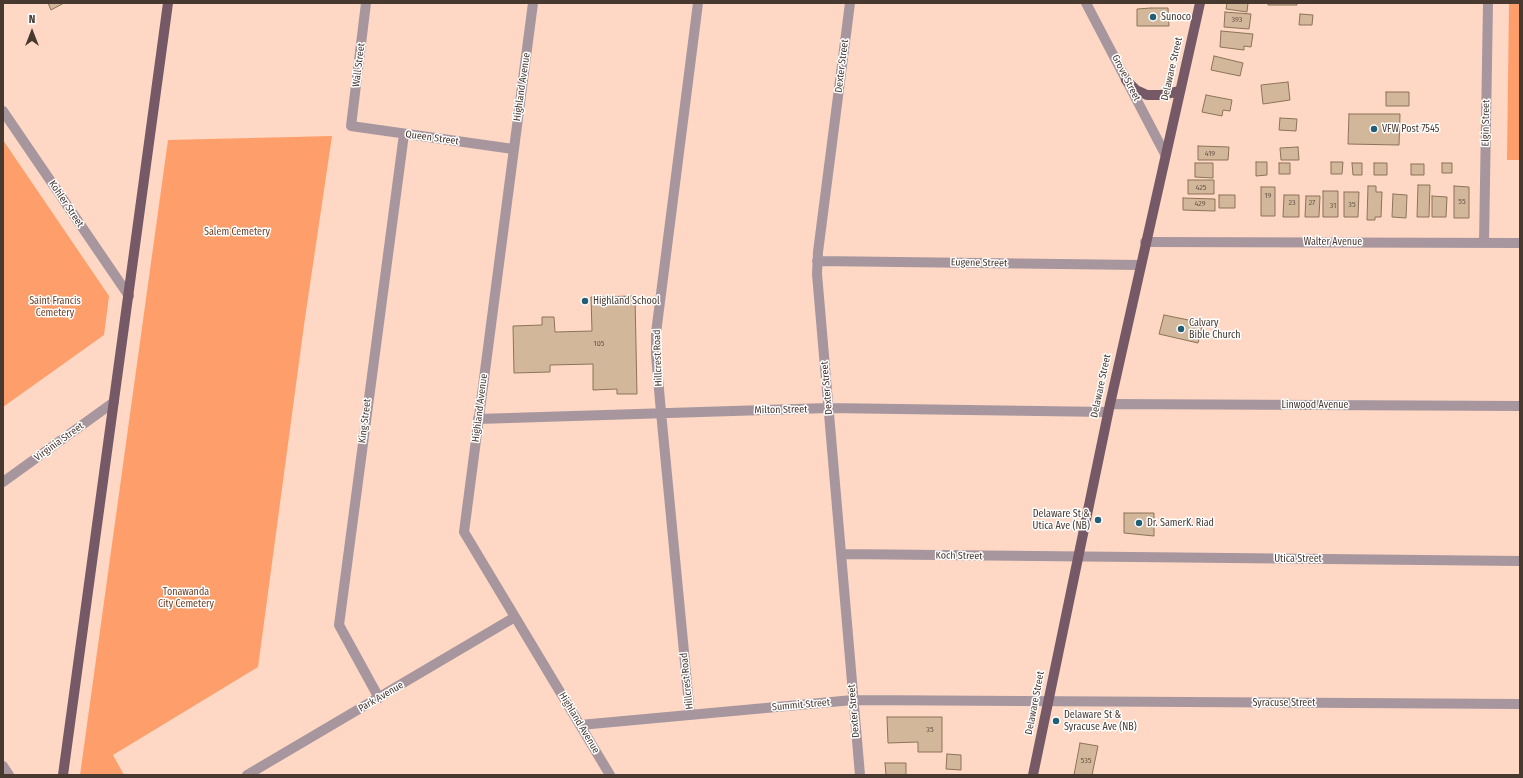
<!DOCTYPE html>
<style>
body{margin:0}
#map{position:relative;width:1523px;height:778px;overflow:hidden;background:#fed8c4;font-family:"Fira Sans Condensed",sans-serif}
canvas{display:block}
.frame{position:absolute;inset:0;border:4px solid #473830;pointer-events:none}
.north{position:absolute;left:12px;top:12px;width:40px;height:40px;-webkit-text-stroke:3px #fff;paint-order:stroke;rotate:0deg;font-size:11px;font-weight:700;line-height:16px;text-align:center;color:#473830}
.north::after{content:'';display:block;margin:auto;width:14px;height:18px;background:#473830;clip-path:polygon(50% 0,100% 100%,50% 72%,0 100%)}
</style>
<div id="map">
<canvas width="1523" height="778"></canvas>
<div class="frame"></div>
<div class="north">N</div>
</div>
<script>
const g = document.querySelector('canvas').getContext('2d');
g.lineJoin = 'round';
function fill(path, color) { g.fillStyle = color; g.fill(path, 'evenodd'); }
const poly = rows => new Path2D(rows.map(r => 'M' + r).join(''));
function stroke(path, color, width, dash) { g.strokeStyle = color; g.lineWidth = width; g.lineCap = dash ? 'butt' : 'round'; g.setLineDash(dash || []); g.stroke(path); }
function label(font, color, halo, rows, align = 'center') {
  g.font = font + ' "Fira Sans Condensed",sans-serif'; g.lineWidth = 3; g.setLineDash([]); g.textBaseline = 'middle'; g.strokeStyle = halo; g.fillStyle = color; for (const [text, x, y, turn = 0] of rows) {
    g.save(); g.translate(x, y); g.rotate((+turn || 0) * Math.PI / 180); g.textAlign = isNaN(turn) ? turn : align; if (halo) g.strokeText(text, 0, 0); g.fillText(text, 0, 0); g.restore();
  }
}
const green = poly([
 [1509,3,1520,3,1520,160,1507,160],
 [332,136,304,325,258,667,113,755,124,775,80,775,168,140],
 [3,140,109,296,104,335,3,407]
]);
const building = poly([
 [48,3,64,3,51,10,48,3],
 [1227,3,1248,3,1247,12,1226,9,1227,3],
 [1268,3,1297,3,1297,5,1268,5,1268,3],
 [1151,8,1168,8,1169,26,1137,26,1137,9,1151,8],
 [1225,12,1251,14,1249,29,1224,27,1225,12],
 [1300,14,1313,15,1312,25,1299,25,1300,14],
 [1221,31,1253,34,1251,47,1244,46,1244,50,1220,47,1221,31],
 [1214,56,1243,63,1240,76,1211,70,1214,56],
 [1288,82,1290,100,1263,104,1261,85,1288,82],
 [1386,92,1409,92,1409,106,1386,106,1386,92],
 [1206,95,1232,100,1230,111,1223,110,1222,116,1202,112,1206,95],
 [1349,114,1400,114,1399,145,1348,144,1349,114],
 [1280,118,1297,119,1296,131,1279,130,1280,118],
 [1198,146,1229,147,1228,160,1198,160,1198,146],
 [1298,147,1299,160,1281,160,1280,148,1298,147],
 [1256,162,1267,162,1267,175,1256,176,1256,162],
 [1331,162,1343,162,1342,174,1331,174,1331,162],
 [1195,163,1213,163,1213,178,1195,177,1195,163],
 [1279,163,1290,163,1290,174,1279,174,1279,163],
 [1352,163,1362,163,1362,175,1353,175,1352,163],
 [1374,163,1387,163,1387,175,1374,175,1374,163],
 [1442,163,1452,163,1452,173,1442,173,1442,163],
 [1411,164,1424,164,1424,175,1411,175,1411,164],
 [1188,180,1214,180,1214,194,1188,194,1188,180],
 [1418,185,1430,185,1429,217,1417,217,1418,185],
 [1368,186,1376,186,1376,192,1382,192,1381,217,1375,217,1375,220,1367,220,1368,186],
 [1454,186,1469,187,1469,218,1454,218,1454,186],
 [1261,187,1275,187,1275,216,1261,216,1261,187],
 [1323,191,1338,191,1338,217,1323,217,1323,191],
 [1344,192,1359,192,1358,217,1344,217,1344,192],
 [1393,194,1407,195,1406,218,1392,217,1393,194],
 [1219,195,1235,195,1235,208,1219,208,1219,195],
 [1284,195,1299,195,1299,217,1283,217,1284,195],
 [1306,196,1320,196,1319,217,1305,217,1306,196],
 [1432,196,1447,197,1446,217,1432,217,1432,196],
 [1183,198,1215,199,1215,211,1183,210,1183,198],
 [635,296,637,394,617,394,617,389,593,390,593,364,550,365,550,372,514,373,513,326,542,325,542,317,554,317,555,332,592,331,591,297,635,296],
 [1164,315,1203,323,1198,343,1159,334,1164,315],
 [1124,513,1154,513,1154,536,1124,533,1124,513],
 [887,717,942,717,942,752,918,752,918,742,888,743,887,717],
 [1080,743,1098,746,1092,775,1074,775,1080,743],
 [947,754,961,755,961,770,946,769,947,754],
 [885,763,906,763,906,775,886,775,885,763]
]);
const street = poly([
 [366,3,351,126,513,149],
 [533,3,464,532,610,775],
 [850,3,818,252,817,274,860,775],
 [1086,3,1165,154],
 [3,111,129,296],
 [1145,242,1520,243],
 [1484,243,1488,3],
 [817,261,1140,265],
 [1110,404,1520,406],
 [478,419,828,408,1108,412],
 [3,482,114,402],
 [842,554,1520,561],
 [379,698,339,625,404,134],
 [690,715,661,412,656,355,656,333,698,3],
 [580,725,853,700,1520,704],
 [3,766,9,775],
 [247,775,515,617]
]);
const primary = poly([
 [1126,80,1136,90,1147,95,1161,95,1180,91],
 [63,775,168,3],
 [1033,775,1110,404,1200,3]
]);
const markers = [
 [1153,17,4,"#235e77"],
 [1374,129,4,"#235e77"],
 [585,301,4,"#235e77"],
 [1181,329,4,"#235e77"],
 [1098,520,4,"#235e77"],
 [1139,523,4,"#235e77"],
 [1056,721,4,"#235e77"]
];
const numberNames = [
 ["393",1237,20],
 ["419",1210,154],
 ["425",1201,188],
 ["19",1268,196],
 ["55",1462,202],
 ["23",1292,203],
 ["27",1312,203],
 ["429",1200,204],
 ["35",1352,205],
 ["31",1333,206],
 ["105",599,344],
 ["35",930,730],
 ["535",1086,761]
];
const poiNames = [
 ["Sunoco",1161,17],
 ["VFW Post 7545",1382,129],
 ["Highland School",593,301],
 ["Calvary",1189,323],
 ["Bible Church",1189,335],
 ["Delaware St &",1090,514,"right"],
 ["Utica Ave (NB)",1090,526,"right"],
 ["Dr. SamerK. Riad",1147,523],
 ["Delaware St &",1064,715],
 ["Syracuse Ave (NB)",1064,727]
];
const streetNames = [
 ["Wall Street",359,65,-83],
 ["Dexter Street",842,66,-83],
 ["Delaware Street",1172,69,-77],
 ["Grove Street",1126,78,63],
 ["Highland Avenue",522,87,-82],
 ["Elgin Street",1486,123,-89],
 ["Queen Street",432,138,8],
 ["Kohler Street",66,204,56],
 ["Walter Avenue",1333,242],
 ["Eugene Street",979,263,1],
 ["Hillcrest Road",658,358,-92],
 ["Delaware Street",1101,386,-78],
 ["Dexter Street",827,388,-95],
 ["Linwood Avenue",1315,405],
 ["Highland Avenue",480,408,-83],
 ["Milton Street",781,410,-1],
 ["King Street",365,421,-83],
 ["Virginia Street",59,442,-36],
 ["Koch Street",959,556,1],
 ["Utica Street",1298,559],
 ["Hillcrest Road",687,681,-96],
 ["Park Avenue",381,697,-30],
 ["Delaware Street",1035,703,-79],
 ["Syracuse Street",1284,703],
 ["Summit Street",801,705,-5],
 ["Dexter Street",854,711,-95],
 ["Highland Avenue",579,723,59]
];
const parkNames = [
 ["Salem Cemetery",237,232],
 ["Saint Francis",55,301],
 ["Cemetery",55,313],
 ["Tonawanda",186,592],
 ["City Cemetery",186,604]
];
fill(green, '#fe9f6b');
fill(building, '#d3b79b');
stroke(building, '#8c7358', 1);
stroke(street, '#a7969e', 10);
stroke(primary, '#755966', 10);
for (const [x, y, r, color] of markers) { const dot = new Path2D(); dot.arc(x, y, r, 0, 2 * Math.PI); g.fillStyle = color; g.fill(dot); stroke(dot, '#fff', 1.5); }
label('8px', '#6a584b', null, numberNames);
label('10px', '#473830', '#fff', poiNames, 'left');
label('10px', '#473830', '#fff', streetNames);
label('10px', '#6c3c21', '#fff', parkNames);
</script>
